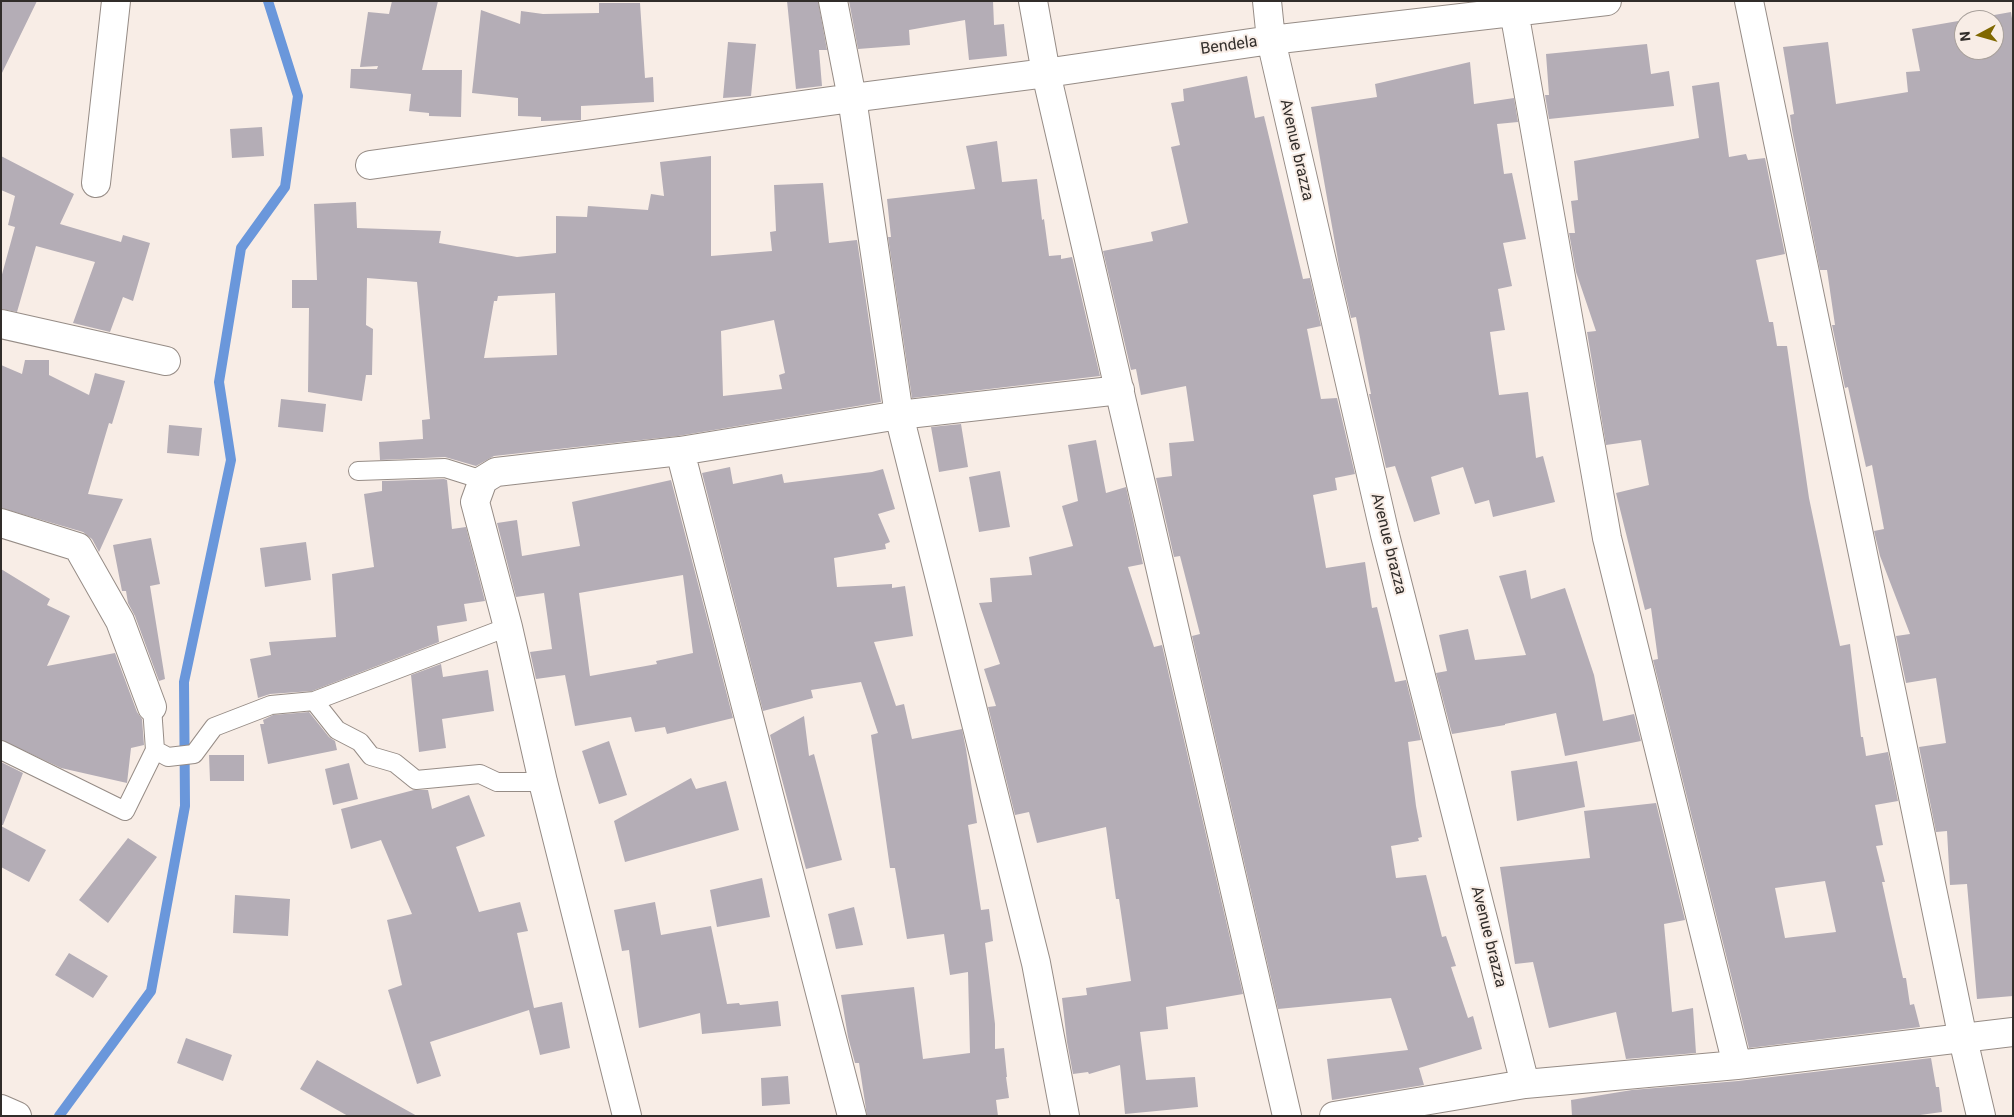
<!DOCTYPE html>
<style>
body{margin:0}
#map{position:relative;width:2014px;height:1117px;overflow:hidden;background:#f8ede6;font-family:Roboto,sans-serif}
canvas{display:block}
.frame{position:absolute;inset:0;border:2px solid #312d2a;pointer-events:none}
.north{position:absolute;left:1954px;top:10px;width:50px;height:50px;box-sizing:border-box;background:#f8ede6;border:1px solid #a8a09b;border-radius:50%;rotate:264deg;font-size:14px;font-weight:700;line-height:20px;text-align:center;color:#312d2a}
.north::after{content:'';display:block;margin:auto;width:18px;height:22px;background:#806800;clip-path:polygon(50% 0,100% 100%,50% 72%,0 100%)}
</style>
<div id="map">
<canvas width="2014" height="1117"></canvas>
<div class="frame"></div>
<div class="north">N</div>
</div>
<script>
const g = document.querySelector('canvas').getContext('2d');
g.lineJoin = 'round';
const poly = rows => new Path2D(rows.map(r => 'M' + r).join(''));
function stroke(path, color, width, dash) { g.strokeStyle = color; g.lineWidth = width; g.lineCap = dash ? 'butt' : 'round'; g.setLineDash(dash || []); g.stroke(path); }
function fill(path, color) { g.fillStyle = color; g.fill(path, 'evenodd'); }
function label(font, color, halo, rows, align = 'center') {
  g.font = font + ' Roboto,sans-serif'; g.lineWidth = 4; g.setLineDash([]); g.textBaseline = 'middle'; g.strokeStyle = halo; g.fillStyle = color; for (const [text, x, y, turn = 0] of rows) {
    g.save(); g.translate(x, y); g.rotate((+turn || 0) * Math.PI / 180); g.textAlign = isNaN(turn) ? turn : align; if (halo) g.strokeText(text, 0, 0); g.fillText(text, 0, 0); g.restore();
  }
}
const stream = poly([
 [59,1116,151,991,185,806,184,682,231,460,219,382,241,248,285,187,298,96,268,1]
]);
const building = poly([
 [1,1,37,1,1,75],
 [392,1,438,1,422,70,462,70,461,117,429,116,429,113,409,111,411,94,350,88,351,69,377,69,378,66,360,67,368,12,389,14],
 [787,1,818,1,827,50,819,50,822,86,796,89],
 [849,1,993,1,994,25,1004,24,1007,56,969,60,965,20,909,30,910,45,858,49],
 [599,3,640,3,645,78,653,77,654,102,581,106,581,120,541,121,541,117,518,116,518,98,472,93,481,10,520,24,521,11,543,14,599,13],
 [2011,12,2013,25,2013,996,1977,999,1967,884,1950,885,1947,831,1936,832,1919,747,1946,743,1936,678,1906,683,1896,636,1910,634,1880,556,1874,531,1884,529,1872,465,1866,467,1848,387,1845,388,1832,325,1835,325,1827,270,1820,270,1792,130,1790,115,1794,114,1783,47,1828,42,1836,104,1908,92,1906,72,1920,71,1912,29,1964,20,1964,50,1994,50,1994,20,1966,20],
 [728,42,756,44,751,96,723,98],
 [1647,44,1651,74,1669,71,1674,106,1549,119,1545,95,1549,95,1546,54],
 [1470,62,1474,104,1514,98,1518,122,1497,124,1504,174,1512,173,1526,239,1503,243,1512,286,1498,289,1505,330,1490,332,1499,395,1528,392,1536,458,1543,456,1555,502,1493,517,1489,500,1475,504,1463,467,1431,477,1440,514,1414,522,1395,466,1386,468,1369,394,1371,394,1356,317,1351,318,1339,266,1311,107,1377,97,1375,84],
 [1247,76,1255,118,1264,116,1303,279,1310,278,1321,326,1307,329,1321,399,1337,398,1355,474,1335,478,1337,490,1313,495,1326,568,1365,562,1372,608,1377,607,1395,682,1406,680,1421,740,1408,742,1416,806,1422,837,1418,838,1419,841,1391,846,1396,878,1426,875,1442,937,1446,936,1456,966,1451,967,1468,1018,1473,1016,1482,1049,1419,1068,1424,1085,1332,1100,1327,1059,1408,1050,1391,998,1278,1009,1192,636,1200,634,1180,556,1174,557,1156,478,1172,476,1169,443,1194,441,1186,386,1141,395,1136,369,1131,370,1103,251,1153,241,1151,232,1188,223,1171,147,1180,145,1171,103,1184,101,1183,89],
 [1719,82,1729,157,1746,154,1748,160,1765,158,1785,254,1756,260,1769,322,1773,322,1777,346,1787,346,1809,498,1840,646,1850,644,1861,737,1863,737,1866,756,1888,752,1898,801,1875,805,1883,845,1876,846,1885,882,1882,882,1903,978,1906,978,1910,1005,1914,1004,1920,1027,1749,1048,1653,660,1658,659,1651,608,1645,610,1616,493,1649,485,1641,440,1606,445,1587,332,1596,331,1576,272,1569,233,1575,233,1571,201,1578,200,1574,161,1699,138,1692,86],
 [1825,881,1836,932,1785,938,1775,888],
 [262,127,264,156,232,158,230,129],
 [997,141,1002,182,1037,179,1042,220,1044,219,1049,256,1061,255,1061,259,1072,257,1100,376,912,398,888,237,891,237,887,199,975,189,966,146],
 [1,156,74,194,60,224,121,242,123,235,150,243,133,301,123,297,110,332,73,323,95,262,36,246,17,312,1,309,1,278,15,227,8,225,15,196,1,190],
 [711,156,711,256,772,251,770,232,776,231,774,185,823,183,829,243,857,240,881,402,678,436,494,456,476,466,445,457,380,460,379,442,423,439,422,420,430,419,417,282,367,278,366,325,373,329,372,375,366,375,362,401,308,392,309,308,292,308,292,280,317,280,314,204,356,202,357,228,441,231,439,243,517,257,556,253,556,216,587,217,588,206,648,210,651,194,664,196,660,162],
 [555,293,557,355,484,358,494,301,497,301,498,296],
 [774,320,785,373,779,375,782,389,723,396,721,331],
 [25,360,49,360,49,375,89,395,95,373,125,381,112,424,109,423,88,494,123,499,99,552,92,539,83,532,1,508,1,365,22,374],
 [281,399,326,404,323,432,278,427],
 [961,424,968,467,939,472,931,427],
 [169,425,202,428,199,456,167,453],
 [1096,440,1106,493,1126,487,1143,564,1128,567,1154,647,1162,645,1243,994,1166,1007,1168,1029,1140,1032,1146,1080,1195,1077,1198,1107,1125,1114,1120,1065,1089,1074,1088,1072,1073,1074,1067,1042,1062,998,1087,995,1086,988,1131,981,1119,899,1116,899,1106,827,1037,843,1029,812,1015,815,988,707,996,706,984,669,1000,664,979,603,992,602,990,578,1032,575,1029,557,1073,546,1062,506,1078,501,1068,445],
 [730,467,733,484,782,474,784,483,872,472,883,469,895,509,878,514,890,542,885,544,886,549,834,558,837,587,892,584,892,588,905,586,913,636,874,642,896,706,904,704,912,739,962,729,966,749,977,823,968,825,981,910,989,909,993,941,985,943,995,1024,995,1049,1004,1048,1007,1077,1006,1077,1009,1098,996,1100,998,1116,867,1116,859,1063,855,1063,848,1037,841,995,914,987,923,1059,970,1053,968,972,950,975,944,934,907,939,895,868,890,868,871,735,878,733,861,682,811,690,813,698,763,711,702,473],
 [1000,471,1010,527,979,532,969,477],
 [444,479,447,480,452,529,466,527,485,601,464,604,467,621,437,626,439,642,312,691,270,694,258,698,250,659,271,655,269,642,336,637,332,574,374,567,364,494,382,491,382,481],
 [671,480,733,718,667,734,665,727,635,732,631,717,575,726,565,675,536,679,530,652,552,649,544,593,516,597,497,523,517,520,522,556,580,546,572,502],
 [683,575,693,653,656,661,657,664,590,676,579,593],
 [151,538,160,584,150,586,165,679,159,681,135,616,128,603,126,591,122,591,113,545],
 [306,542,311,580,265,587,260,548],
 [1,569,50,599,47,605,70,616,47,666,115,653,137,712,142,719,144,745,131,748,127,783,61,768,1,740],
 [1526,570,1531,599,1565,588,1594,675,1603,721,1634,714,1641,741,1565,756,1556,713,1505,724,1505,725,1452,734,1436,673,1447,671,1439,635,1468,629,1475,660,1526,655,1499,576],
 [441,664,443,677,488,670,494,711,442,719,446,748,419,752,411,675],
 [309,712,329,737,335,741,337,750,268,764,260,724,264,724,263,720,273,715],
 [804,716,809,756,814,754,842,860,806,869,770,735],
 [609,741,627,795,599,804,582,751],
 [209,755,244,755,244,781,210,781],
 [1577,761,1585,807,1517,821,1511,771],
 [1,762,23,773,3,825,1,825],
 [349,763,358,799,333,805,325,769],
 [691,778,696,789,726,781,739,830,625,862,614,821],
 [414,790,428,790,432,809,469,795,485,836,456,847,479,912,520,902,528,931,517,933,534,1008,562,1002,570,1048,540,1055,529,1010,430,1042,441,1076,417,1084,388,990,405,984,402,985,387,920,412,914,381,840,351,849,341,809],
 [1656,803,1685,920,1664,924,1672,1012,1693,1008,1696,1053,1626,1059,1616,1012,1549,1028,1533,962,1515,964,1500,867,1590,858,1584,811],
 [1,826,46,850,29,882,1,867],
 [128,838,157,857,108,923,79,900],
 [762,878,770,917,717,927,710,890],
 [235,895,290,899,288,936,233,933],
 [655,902,661,935,711,926,727,1004,739,1003,740,1005,778,1001,781,1026,702,1034,700,1013,639,1028,629,950,622,951,614,910],
 [854,907,863,945,836,949,828,914],
 [69,953,108,976,93,998,55,975],
 [186,1038,232,1055,223,1081,177,1063],
 [1931,1058,1936,1087,1939,1087,1942,1112,1913,1116,1572,1116,1571,1100,1632,1090,1738,1081],
 [317,1060,358,1083,417,1116,348,1116,300,1089],
 [788,1076,790,1104,762,1106,761,1078]
]);
const service = poly([
 [358,471,445,468,483,480],
 [314,701,508,627],
 [152,707,155,750,168,757,194,754,214,727,271,705,314,701,337,730,360,742,371,756,395,763,416,780,480,774,497,782,543,782],
 [1,750,125,811,155,750]
]);
const minor = poly([
 [833,1,852,98,899,415,1036,963,1065,1116],
 [1033,1,1046,73,1287,1116],
 [1267,1,1271,40,1385,535,1525,1084],
 [1514,11,1607,538,1737,1065],
 [370,165,852,98,1046,73,1271,40,1607,1],
 [96,183,116,1],
 [1,324,166,361],
 [680,451,852,1116],
 [1,523,78,547,120,621,152,707],
 [1,1109,17,1116],
 [627,1116,543,782,508,627,475,502,483,480,496,472,680,451,899,415,1120,390],
 [1334,1116,1525,1084,1737,1065,2013,1032]
]);
const tertiary = poly([
 [1749,1,1963,1039,1981,1116]
]);
const streetNames = [
 ["Bendela",1229,46,-8],
 ["Avenue brazza",1296,150,77],
 ["Avenue brazza",1388,544,76],
 ["Avenue brazza",1488,937,76]
];
stroke(stream, '#6a97db', 10);
fill(building, '#b4adb6');
stroke(service, '#968c86', 20);
stroke(minor, '#968c86', 30);
stroke(tertiary, '#968c86', 30);
stroke(service, '#fff', 18);
stroke(minor, '#fff', 28);
stroke(tertiary, '#fff', 28);
label('16px', '#312d2a', '#f8ede6', streetNames);
</script>
